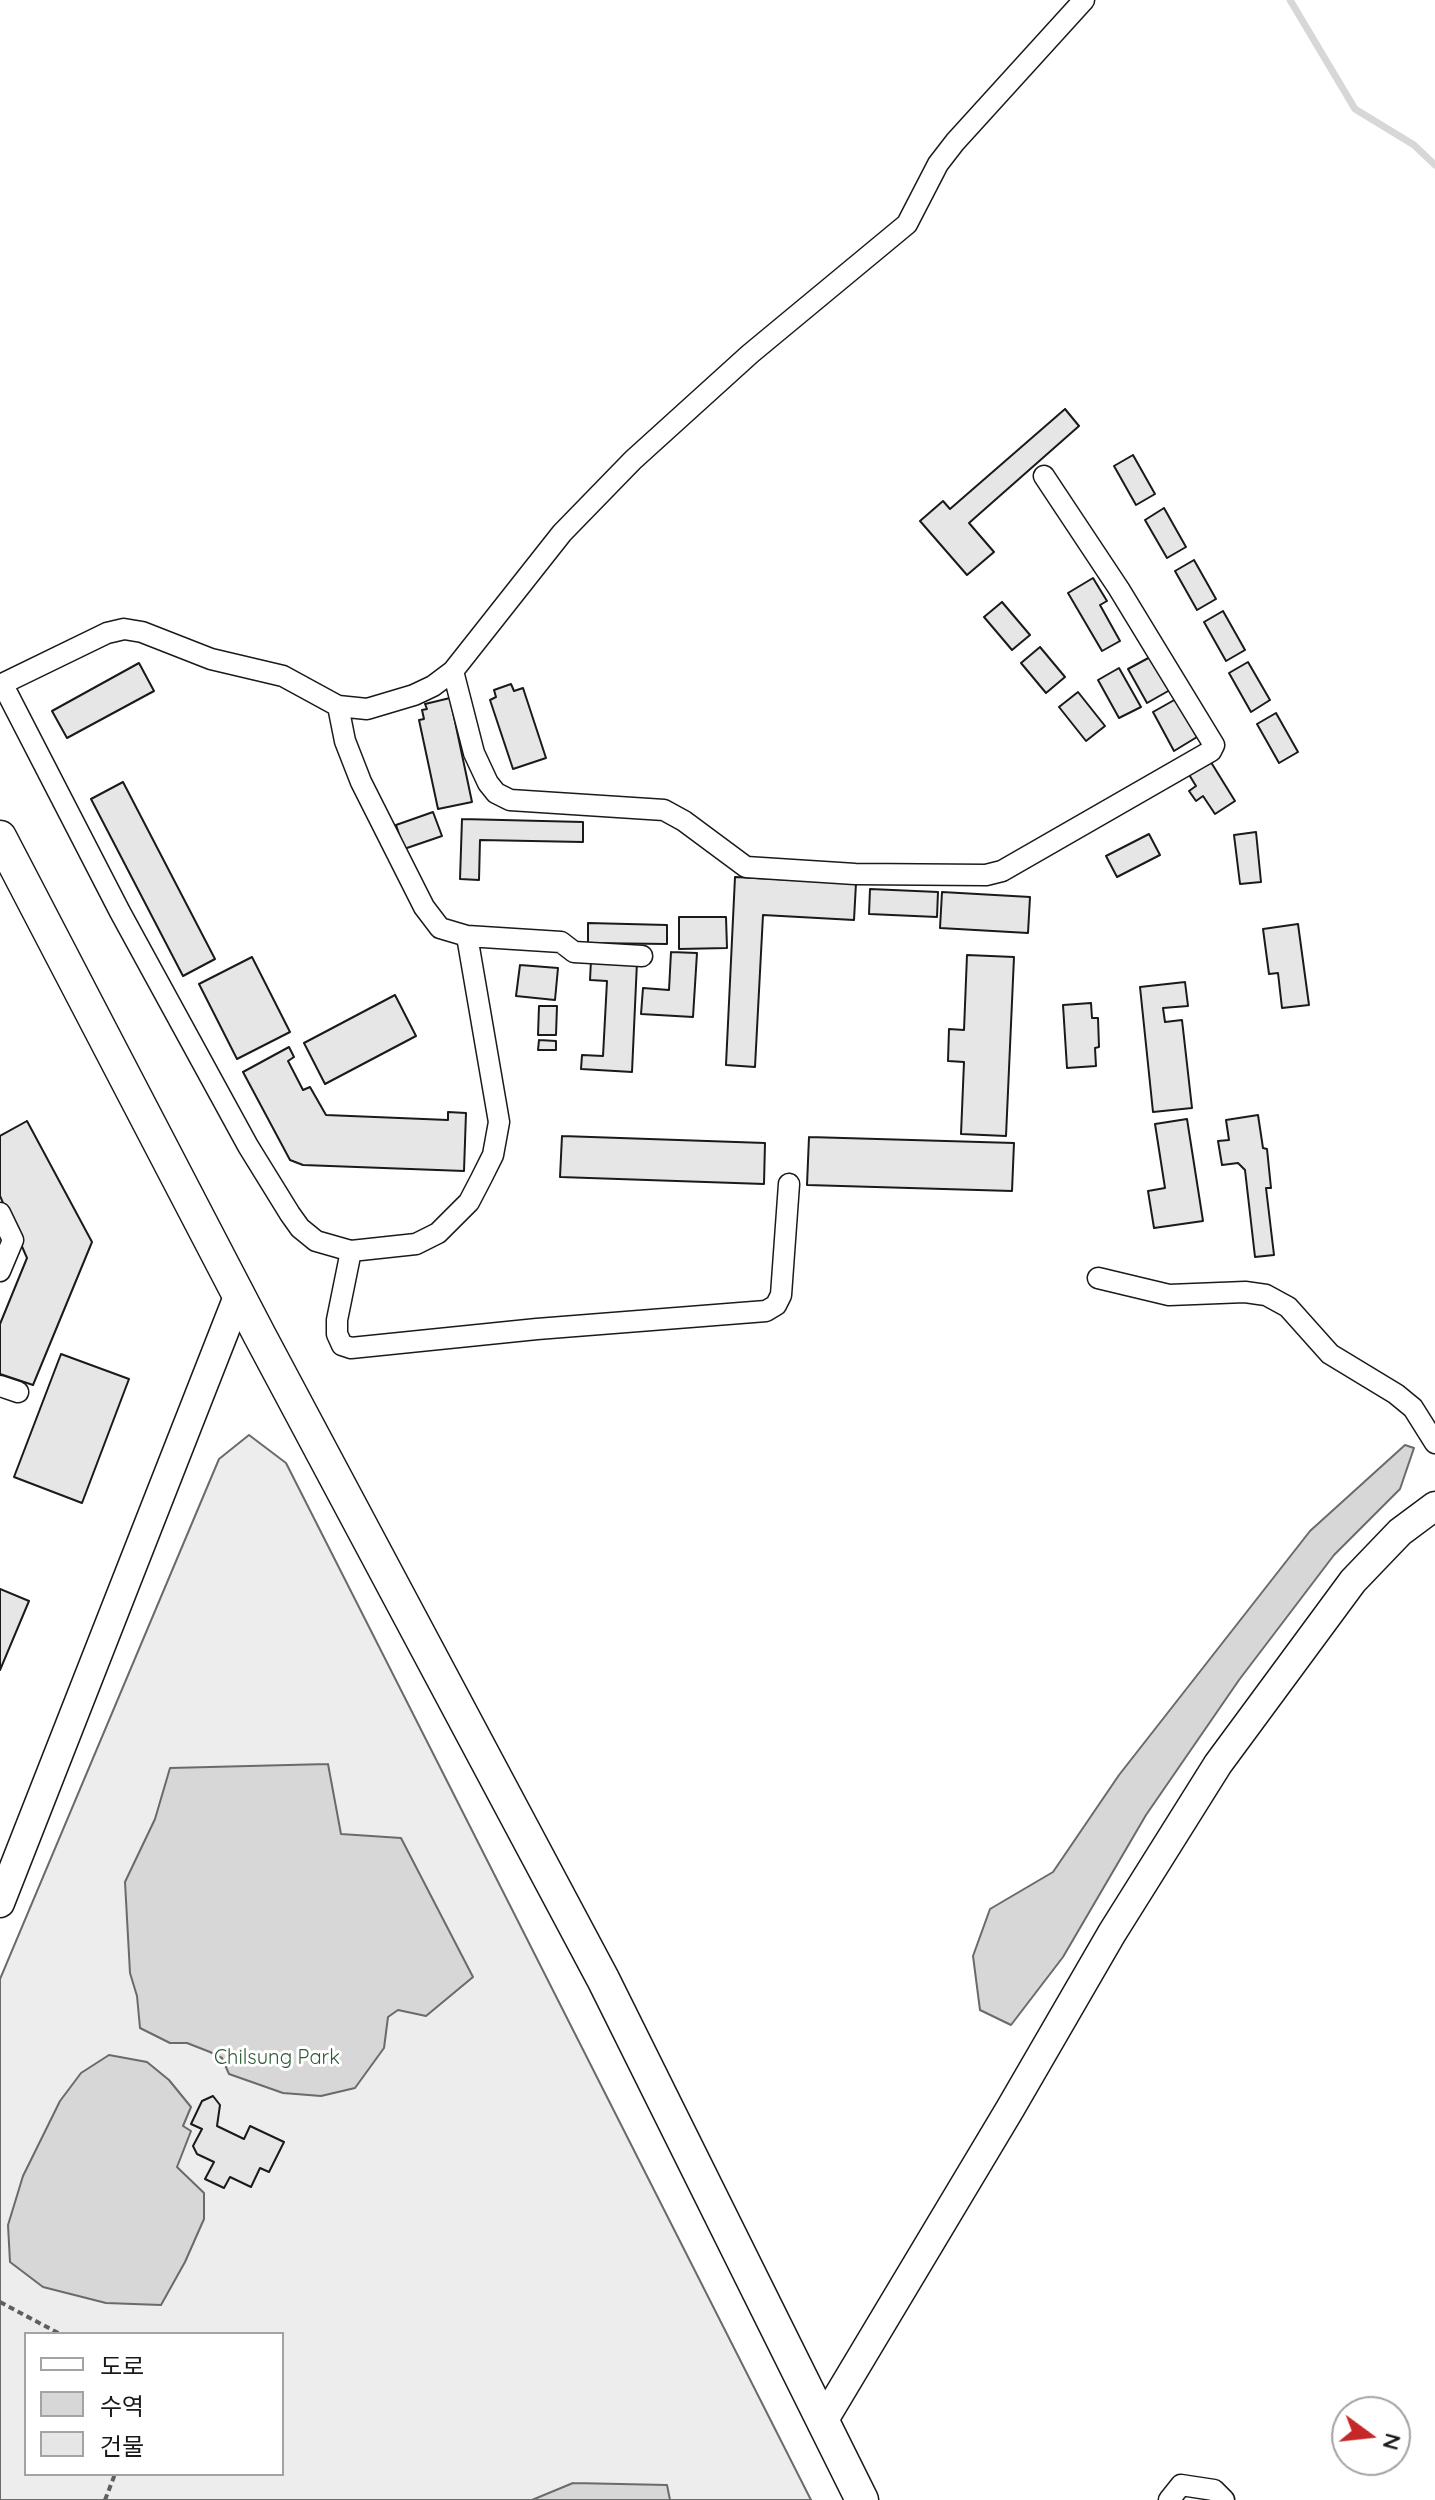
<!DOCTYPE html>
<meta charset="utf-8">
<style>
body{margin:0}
#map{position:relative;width:1435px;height:2500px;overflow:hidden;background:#fff;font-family:Quicksand,"Noto Sans KR",sans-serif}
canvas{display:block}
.legend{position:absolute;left:24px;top:2332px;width:260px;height:144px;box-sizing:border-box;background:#fff;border:2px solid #a3a3a3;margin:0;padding:10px 14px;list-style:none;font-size:24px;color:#1a1a1a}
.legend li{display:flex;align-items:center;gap:16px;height:40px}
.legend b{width:40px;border:2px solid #a3a3a3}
.north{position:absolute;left:1331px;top:2396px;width:80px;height:80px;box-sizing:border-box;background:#fff;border:2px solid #a3a3a3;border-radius:50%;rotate:105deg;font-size:22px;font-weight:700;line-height:32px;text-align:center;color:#1a1a1a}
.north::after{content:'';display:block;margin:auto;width:28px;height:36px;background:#c62828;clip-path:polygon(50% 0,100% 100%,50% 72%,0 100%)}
</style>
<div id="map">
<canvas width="1435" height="2500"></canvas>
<ul class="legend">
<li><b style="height:10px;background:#fff"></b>도로</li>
<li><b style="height:22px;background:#d7d7d7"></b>수역</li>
<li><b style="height:22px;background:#e6e6e6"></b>건물</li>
</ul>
<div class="north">N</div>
</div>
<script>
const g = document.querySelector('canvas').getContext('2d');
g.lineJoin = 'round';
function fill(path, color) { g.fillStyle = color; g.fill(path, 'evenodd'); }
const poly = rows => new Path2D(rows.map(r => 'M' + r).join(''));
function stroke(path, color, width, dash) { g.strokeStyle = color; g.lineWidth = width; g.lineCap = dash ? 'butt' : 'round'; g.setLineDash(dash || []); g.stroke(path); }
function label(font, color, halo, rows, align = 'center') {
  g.font = font + ' Quicksand,sans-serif'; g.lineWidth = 6; g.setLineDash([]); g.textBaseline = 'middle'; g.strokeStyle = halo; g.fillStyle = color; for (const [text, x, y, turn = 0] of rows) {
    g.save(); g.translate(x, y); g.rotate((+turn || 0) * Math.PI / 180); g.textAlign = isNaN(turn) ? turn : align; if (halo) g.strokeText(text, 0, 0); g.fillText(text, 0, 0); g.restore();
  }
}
const built = poly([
 [249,1435,286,1463,811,2500,0,2500,0,1979,219,1459,249,1435],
 [26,2334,282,2334,282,2474,26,2474,26,2334]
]);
const water = poly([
 [1405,1445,1414,1448,1400,1489,1334,1555,1239,1680,1146,1815,1063,1957,1011,2025,980,2010,973,1956,990,1909,1053,1872,1119,1775,1310,1531,1405,1445],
 [328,1764,341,1834,401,1838,473,1977,426,2016,398,2010,388,2017,384,2048,355,2088,321,2096,283,2093,229,2074,222,2058,210,2052,187,2043,170,2043,140,2028,137,1996,130,1973,125,1882,155,1819,170,1768,328,1764],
 [109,2055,147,2062,169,2080,191,2107,183,2126,191,2131,177,2167,204,2193,204,2219,185,2262,161,2305,106,2303,43,2287,10,2262,8,2225,23,2176,60,2101,81,2073,109,2055],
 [573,2483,667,2485,670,2500,532,2500,573,2483]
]);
const stream = poly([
 [1290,0,1355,109,1414,145,1435,165]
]);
const building = poly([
 [1065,409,1079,426,969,523,994,552,967,575,920,521,943,501,950,509,1065,409],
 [1133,455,1155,494,1136,505,1114,466,1133,455],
 [1164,508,1186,547,1167,558,1145,520,1164,508],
 [1194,560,1216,599,1197,610,1175,571,1194,560],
 [1093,578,1107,601,1100,605,1120,641,1102,651,1068,593,1093,578],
 [1002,602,1030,635,1012,650,984,617,1002,602],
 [1223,611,1245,650,1226,661,1204,622,1223,611],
 [1040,647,1065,677,1046,693,1021,663,1040,647],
 [1152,656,1170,690,1147,703,1128,669,1152,656],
 [1248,662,1270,700,1251,712,1229,673,1248,662],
 [139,663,154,691,67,738,52,711,139,663],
 [1119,668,1141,707,1119,718,1098,680,1119,668],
 [511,684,514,691,523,688,546,758,513,769,490,700,496,697,494,690,511,684],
 [1078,692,1105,726,1086,741,1059,707,1078,692],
 [450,698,472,802,438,809,419,720,424,719,422,710,427,709,425,704,450,698],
 [1176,699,1197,737,1174,751,1153,712,1176,699],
 [1276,713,1298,752,1279,763,1257,724,1276,713],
 [1209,759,1235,801,1215,814,1203,796,1196,801,1189,791,1196,786,1188,773,1209,759],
 [123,782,215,959,183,976,91,799,123,782],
 [433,812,442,836,404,849,396,825,433,812],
 [462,819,583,822,583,842,480,840,479,880,460,879,462,819],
 [1256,832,1261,882,1240,884,1234,835,1256,832],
 [1149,834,1160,855,1117,877,1106,856,1149,834],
 [735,877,856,883,854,920,763,915,755,1067,726,1065,735,877],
 [870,889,938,892,937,917,869,914,870,889],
 [942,892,1030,897,1028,933,940,928,942,892],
 [679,917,726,917,727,948,679,949,679,917],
 [588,923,667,925,667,944,588,943,588,923],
 [1298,924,1309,1005,1282,1008,1278,973,1269,974,1263,929,1298,924],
 [671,952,697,953,693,1017,641,1014,643,988,669,990,671,952],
 [967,955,1014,957,1006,1136,961,1134,964,1062,948,1061,949,1029,964,1030,967,955],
 [252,957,290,1032,237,1059,199,984,252,957],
 [591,960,637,962,632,1072,581,1069,582,1055,603,1056,607,981,590,980,591,960],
 [520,965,558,968,555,1000,516,996,520,965],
 [1185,982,1188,1006,1163,1008,1165,1022,1182,1020,1192,1108,1153,1112,1140,987,1185,982],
 [395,995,416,1036,325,1084,304,1043,395,995],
 [1091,1003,1092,1018,1098,1018,1099,1047,1095,1048,1096,1066,1067,1068,1063,1005,1091,1003],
 [539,1006,557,1006,556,1035,538,1035,539,1006],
 [539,1040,556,1041,556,1050,538,1050,539,1040],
 [289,1047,294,1057,288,1061,303,1090,310,1087,326,1115,448,1120,448,1112,466,1113,464,1171,303,1165,290,1160,243,1072,289,1047],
 [1258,1115,1263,1148,1267,1149,1271,1188,1266,1188,1274,1255,1255,1257,1245,1170,1238,1163,1222,1165,1218,1141,1229,1140,1226,1120,1258,1115],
 [1187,1119,1203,1221,1154,1228,1148,1191,1165,1188,1155,1124,1187,1119],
 [27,1121,92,1242,33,1385,0,1374,0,1324,27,1258,0,1196,0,1136,27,1121],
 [562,1136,765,1143,764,1184,560,1177,562,1136],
 [809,1137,1014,1143,1012,1191,807,1185,809,1137],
 [61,1354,129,1379,82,1503,14,1477,61,1354],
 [0,1589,29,1601,0,1670,0,1589],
 [213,2096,220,2105,217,2126,244,2139,250,2126,284,2142,269,2172,260,2168,251,2187,230,2177,224,2188,205,2179,214,2162,197,2154,193,2146,202,2129,191,2124,202,2101,213,2096]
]);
const path = poly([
 [0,2302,60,2334],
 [105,2500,115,2474]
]);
const street = poly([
 [453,671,474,753,488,783,496,793,510,800,664,810,684,821,746,867,855,874,986,875,1002,871,1211,751,1214,745,1119,589,1044,476],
 [0,685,107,633,124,629,142,632,211,659,283,676,338,706,367,709,414,695,433,686,453,671,562,533,633,460,750,354,907,224,938,164,955,142,1084,0],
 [3,685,120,912,248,1146,290,1214,300,1228,316,1241,351,1251,416,1244,438,1233,469,1202,481,1179,493,1155,499,1122,467,936],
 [338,706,345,741,361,782,424,907,440,928,467,936,561,942,574,952,642,956],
 [0,1213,13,1240,0,1271],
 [351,1251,337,1320,337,1334,342,1345,351,1348,537,1329,766,1311,776,1305,781,1295,789,1184],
 [1098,1278,1169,1295,1245,1292,1266,1295,1288,1307,1330,1354,1396,1394,1413,1408,1435,1443],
 [0,1386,18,1392],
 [1169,2500,1181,2485,1214,2490,1224,2500]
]);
const secondary = poly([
 [0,1903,239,1294],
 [822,2423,1010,2109,1112,1933,1218,1764,1353,1581,1400,1532,1435,1506]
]);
const primary = poly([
 [0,837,260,1336,603,1979,862,2500]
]);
const parkNames = [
 ["Chilsung Park",277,2058]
];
fill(built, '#ededed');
stroke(built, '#6a6a6a', 2);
fill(water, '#d7d7d7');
stroke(water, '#6a6a6a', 2);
stroke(stream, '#d7d7d7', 7);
fill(building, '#e6e6e6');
stroke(building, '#1a1a1a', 2);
stroke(street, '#1a1a1a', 23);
stroke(secondary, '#1a1a1a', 31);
stroke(primary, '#1a1a1a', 35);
stroke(path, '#5f5f5f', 4, [6, 4]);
stroke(street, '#fff', 20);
stroke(secondary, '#fff', 28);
stroke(primary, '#fff', 32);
label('20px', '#2b5a34', '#fff', parkNames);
</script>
